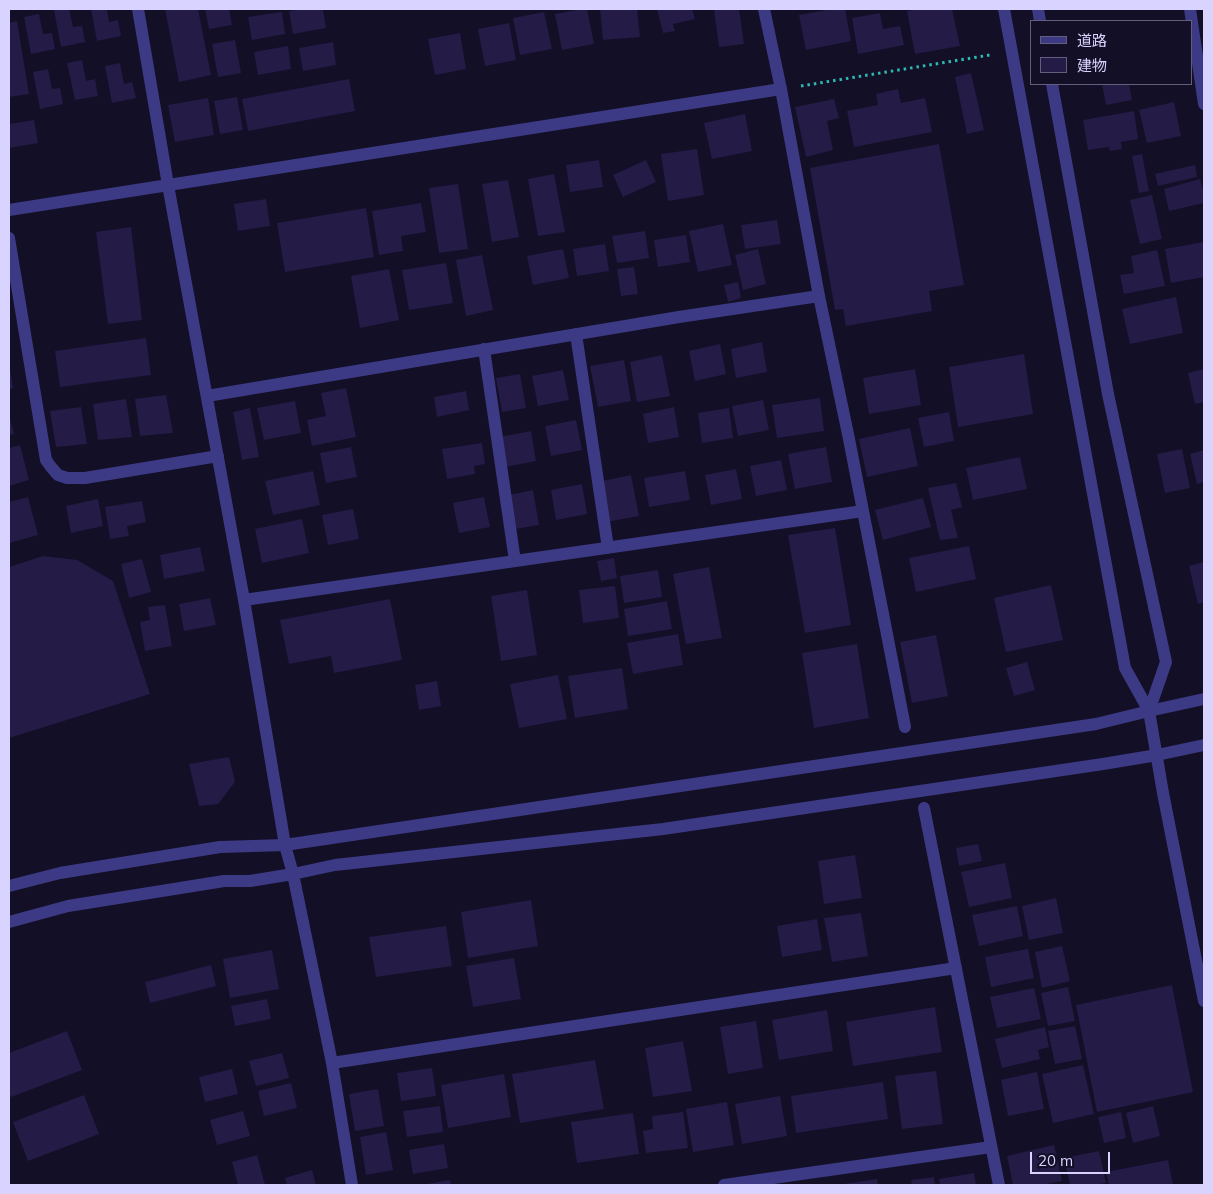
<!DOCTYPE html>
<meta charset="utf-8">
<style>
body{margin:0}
#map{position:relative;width:1213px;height:1194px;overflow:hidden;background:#130f26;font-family:Mulish,"Noto Sans JP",sans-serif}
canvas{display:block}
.frame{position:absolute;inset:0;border:10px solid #d9d4ff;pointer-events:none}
.legend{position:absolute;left:1030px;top:20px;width:162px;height:65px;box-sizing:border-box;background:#130f26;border:1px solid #625e7d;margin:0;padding:6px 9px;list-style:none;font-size:15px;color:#d9d4ff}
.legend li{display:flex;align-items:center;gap:10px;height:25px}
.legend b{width:25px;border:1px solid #625e7d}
.scale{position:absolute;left:1030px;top:1152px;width:80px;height:22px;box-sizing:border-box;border:2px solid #d9d4ff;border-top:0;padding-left:6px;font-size:15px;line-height:18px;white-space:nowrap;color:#d9d4ff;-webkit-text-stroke:4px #130f26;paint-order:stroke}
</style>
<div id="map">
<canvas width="1213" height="1194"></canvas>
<div class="frame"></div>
<ul class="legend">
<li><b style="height:6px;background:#3d3a85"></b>道路</li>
<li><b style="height:14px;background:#241b47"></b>建物</li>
</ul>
<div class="scale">20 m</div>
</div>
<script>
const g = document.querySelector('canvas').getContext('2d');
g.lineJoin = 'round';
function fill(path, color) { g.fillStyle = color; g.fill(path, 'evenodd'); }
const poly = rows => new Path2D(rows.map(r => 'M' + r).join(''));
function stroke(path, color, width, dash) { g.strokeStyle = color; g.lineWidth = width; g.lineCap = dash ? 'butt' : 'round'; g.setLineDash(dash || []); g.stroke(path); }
const building = poly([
 [60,9,69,9,73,27,82,26,85,42,61,47,54,10],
 [91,9,107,9,109,22,118,20,121,36,97,41],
 [165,9,198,9,211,75,179,82],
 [205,9,229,9,232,25,209,29],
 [303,9,323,9,326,28,293,34,289,11],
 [582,9,587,9,594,44,562,50,555,14],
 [600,9,637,9,640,37,603,40],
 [657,9,692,9,695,19,673,24,675,31,663,33],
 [714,9,739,9,744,44,719,47],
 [832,9,845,9,851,41,806,50,799,15],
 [917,9,952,9,960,46,915,54,907,11],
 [282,12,285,34,252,40,248,17],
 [544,12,552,49,520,55,513,18],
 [880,13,883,29,900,26,904,45,858,54,852,18],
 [39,14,43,34,52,33,55,49,31,54,24,17],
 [17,21,29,94,9,97,9,23],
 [509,23,516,60,485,66,478,29],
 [460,33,466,69,435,75,428,39],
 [235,40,241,73,218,77,212,44],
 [333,42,336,65,303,71,299,48],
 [288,46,291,69,258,75,254,52],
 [82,60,86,81,95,79,98,96,75,100,67,63],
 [120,63,124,84,132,82,136,98,112,103,105,66],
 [48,69,52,89,60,88,63,104,40,109,33,72],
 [971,73,984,130,967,134,955,77],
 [349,79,355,111,248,131,242,99],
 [1102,84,1129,84,1132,100,1106,105],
 [898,89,901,103,925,98,932,132,854,147,847,111,878,105,876,94],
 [237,97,243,130,220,134,214,101],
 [208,98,214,135,175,142,168,105],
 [834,99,839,118,827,121,833,150,806,157,795,107],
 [1174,102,1181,136,1147,143,1139,110],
 [1134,111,1138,139,1121,142,1122,149,1110,151,1109,147,1088,150,1083,120],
 [745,114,752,151,712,159,704,123],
 [34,120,38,143,9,148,9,124],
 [939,144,964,285,929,291,932,311,846,326,843,309,835,310,810,168],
 [697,149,704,195,668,201,661,154],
 [1142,154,1149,191,1139,193,1132,156],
 [599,160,603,187,570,192,566,165],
 [646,160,656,182,623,197,613,175],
 [1195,165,1197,177,1158,186,1155,174],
 [554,174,565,232,538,236,528,179],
 [1200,179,1204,195,1204,203,1169,211,1164,189],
 [508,180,519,237,492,242,482,184],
 [458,184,468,249,439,253,429,188],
 [1152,195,1162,239,1140,244,1130,200],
 [266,199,270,226,238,231,234,204],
 [421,203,426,232,401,236,403,251,379,255,372,211],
 [366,208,374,257,285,272,277,223],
 [777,220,781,244,745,249,741,225],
 [723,224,732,265,698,272,689,231],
 [131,227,142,320,108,324,96,232],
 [645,231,649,258,617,263,612,236],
 [686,235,690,262,658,267,654,240],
 [1204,242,1204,277,1171,283,1165,249],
 [605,244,609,271,577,276,573,249],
 [563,249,569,278,533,285,527,256],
 [758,249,766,284,743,290,735,255],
 [1157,250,1165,286,1124,294,1120,275,1134,273,1131,256],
 [482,255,493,310,466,316,456,260],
 [446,263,453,303,409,310,402,270],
 [634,267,638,294,621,296,617,269],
 [389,269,399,320,360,328,351,276],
 [738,282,741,298,728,302,724,285],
 [1176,297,1183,333,1130,344,1122,309],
 [146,338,151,375,60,387,55,351],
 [762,342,767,372,736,378,731,349],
 [720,344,726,374,695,381,689,351],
 [1024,354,1033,414,958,427,949,367],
 [662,355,670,396,637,402,630,362],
 [624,360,631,401,598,407,590,366],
 [9,369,10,369,13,388,9,389],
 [915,369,921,405,869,414,863,378],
 [1204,369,1204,402,1195,404,1188,373],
 [563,370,569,400,538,406,532,376],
 [520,374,526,408,502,412,496,378],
 [346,388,356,437,312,446,307,420,326,416,321,393],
 [466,391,469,410,437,417,434,397],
 [166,395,173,433,140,436,135,399],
 [820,398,824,431,777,438,772,405],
 [126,399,132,437,98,440,93,404],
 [763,400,769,430,738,436,732,406],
 [295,401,301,433,264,440,257,408],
 [81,407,87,444,56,447,50,411],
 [674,407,679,437,648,443,643,414],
 [250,408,259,457,242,460,233,412],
 [729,408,733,438,702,443,698,413],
 [949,412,954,441,924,447,918,418],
 [9,415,14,434,9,435],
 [576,420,582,450,551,456,545,426],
 [910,428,918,466,867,477,859,439],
 [531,431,536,461,505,467,500,437],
 [482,443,485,464,474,466,475,474,447,479,442,449],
 [20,445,29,480,9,486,9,448],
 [351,447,357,477,326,483,320,453],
 [826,447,832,482,795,489,788,454],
 [1182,449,1190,488,1165,493,1157,454],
 [1204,450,1204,482,1197,484,1190,454],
 [1020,457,1027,489,973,500,966,468],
 [781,460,787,490,756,496,750,466],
 [736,469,742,499,711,505,705,475],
 [313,471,320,505,273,515,265,481],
 [685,471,690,500,649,507,644,478],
 [631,475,639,516,606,522,598,482],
 [956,483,962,507,951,510,958,538,940,540,928,488],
 [582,484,587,514,556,520,551,490],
 [533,490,539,525,515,529,509,495],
 [28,497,38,535,9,543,9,502],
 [484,497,490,527,459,533,453,503],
 [923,498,931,527,883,540,875,510],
 [98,499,103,526,71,533,66,506],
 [142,501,146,522,127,526,129,536,110,539,105,507],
 [353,509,359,539,328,545,322,515],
 [302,519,309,553,262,563,255,529],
 [835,528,851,625,805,633,788,535],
 [969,546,976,579,916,592,909,558],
 [200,547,205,571,164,579,160,555],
 [43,556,77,560,113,581,150,694,9,738,9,567],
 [614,558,617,578,601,581,597,561],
 [142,559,151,592,129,598,121,564],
 [1204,562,1204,602,1198,604,1189,566],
 [709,567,722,638,686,644,673,574],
 [658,570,662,597,624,603,620,576],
 [1051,585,1063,640,1006,652,994,598],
 [615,586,619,618,583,623,579,590],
 [527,590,537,655,501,661,491,596],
 [210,598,216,625,184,631,179,604],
 [390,599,402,660,334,673,331,656,289,664,280,620],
 [667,601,672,629,628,636,624,609],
 [165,605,172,646,145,651,140,622,150,620,148,607],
 [678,634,683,665,633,674,627,643],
 [936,635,948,696,912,703,900,642],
 [857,644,869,718,814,728,802,653],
 [1027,662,1035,690,1014,696,1006,668],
 [622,668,628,709,575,718,568,676],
 [558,675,567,719,519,728,510,684],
 [437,681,441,706,419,710,415,685],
 [229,757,235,782,218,804,199,806,189,764],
 [978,844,982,861,959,866,956,848],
 [855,855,862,898,824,904,818,861],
 [1005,863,1012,898,969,907,961,872],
 [1056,898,1063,933,1029,940,1022,906],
 [531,900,538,946,468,958,461,912],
 [1017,906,1023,936,979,946,972,915],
 [861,913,868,956,832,962,824,918],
 [817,919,822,950,782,957,777,926],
 [446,926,452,966,376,977,369,937],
 [1062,946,1070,981,1042,988,1035,952],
 [1028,949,1034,978,991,987,985,957],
 [272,950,279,989,230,998,223,959],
 [514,958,521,999,473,1007,466,966],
 [211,965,216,986,150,1003,145,982],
 [1172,985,1193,1092,1097,1112,1076,1005],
 [1068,987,1075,1021,1048,1026,1041,993],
 [1034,988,1041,1019,997,1028,990,997],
 [267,999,271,1019,235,1026,231,1006],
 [935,1007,942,1052,853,1066,846,1022],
 [827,1010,833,1051,779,1060,772,1020],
 [756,1021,763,1068,728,1074,720,1027],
 [1075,1026,1082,1059,1055,1064,1048,1031],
 [1045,1027,1049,1047,1038,1050,1040,1059,1002,1068,995,1039],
 [67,1031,82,1070,11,1097,9,1093,9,1053],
 [683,1041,692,1091,653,1097,645,1048],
 [282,1053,289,1078,256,1086,249,1061],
 [595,1060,604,1109,520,1123,512,1074],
 [1083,1065,1094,1114,1053,1123,1042,1074],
 [432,1068,436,1096,401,1101,397,1073],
 [232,1069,238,1094,205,1102,199,1077],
 [936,1071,943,1124,902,1129,895,1076],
 [1037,1072,1044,1109,1008,1116,1001,1080],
 [504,1074,511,1117,448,1128,441,1085],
 [883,1082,888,1119,796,1133,791,1096],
 [291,1083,297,1108,264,1116,258,1091],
 [378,1089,384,1126,355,1131,349,1094],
 [84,1095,99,1134,28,1161,13,1122],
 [780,1096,787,1136,742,1144,735,1104],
 [727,1102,734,1145,693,1152,686,1109],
 [440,1106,443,1132,407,1137,403,1111],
 [1153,1106,1160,1136,1133,1143,1126,1113],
 [243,1111,250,1136,217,1145,210,1120],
 [683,1112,688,1148,646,1153,643,1131,653,1129,652,1116],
 [1121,1112,1126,1138,1104,1143,1098,1117],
 [633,1113,639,1154,577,1163,571,1122],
 [386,1132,393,1170,366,1175,360,1137],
 [444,1144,448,1168,413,1174,409,1150],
 [1054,1145,1062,1181,1042,1185,1013,1185,1007,1156],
 [1099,1151,1106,1183,1094,1185,1070,1185,1064,1158],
 [257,1155,265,1185,238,1185,232,1162],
 [1168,1160,1173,1185,1109,1185,1106,1172],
 [312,1170,316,1185,287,1185,285,1178],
 [974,1173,976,1185,940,1185,939,1179],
 [934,1177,935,1185,912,1185,911,1180],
 [877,1179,878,1185,844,1185,844,1184],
 [450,1180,451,1185,427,1185,427,1184]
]);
const path = poly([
 [801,86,990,55]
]);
const minor = poly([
 [138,9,168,185,244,600,285,845,293,874,332,1063,352,1185],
 [764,9,781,89,819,296,849,439,905,727],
 [1004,9,1125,668,1149,711,1163,793,1204,1001],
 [1038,9,1040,21],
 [1190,9,1204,104],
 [1052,84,1108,394,1166,662,1149,711],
 [9,210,781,89],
 [9,238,46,460,51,467,58,475,67,478,85,478,218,456],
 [576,334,608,548],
 [484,349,515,561],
 [207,396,679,317,819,296],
 [244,600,863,511],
 [924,808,999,1185],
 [9,886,60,873,220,847,285,845,1096,724,1149,711,1204,699],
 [9,922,68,906,224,881,250,881,293,874,335,865,663,829,1103,764,1157,755,1204,745],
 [332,1063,956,968],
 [724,1185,991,1147]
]);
fill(building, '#241b47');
stroke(path, '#2fb8b0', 3, [2.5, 4]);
stroke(minor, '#3d3a85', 12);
</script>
